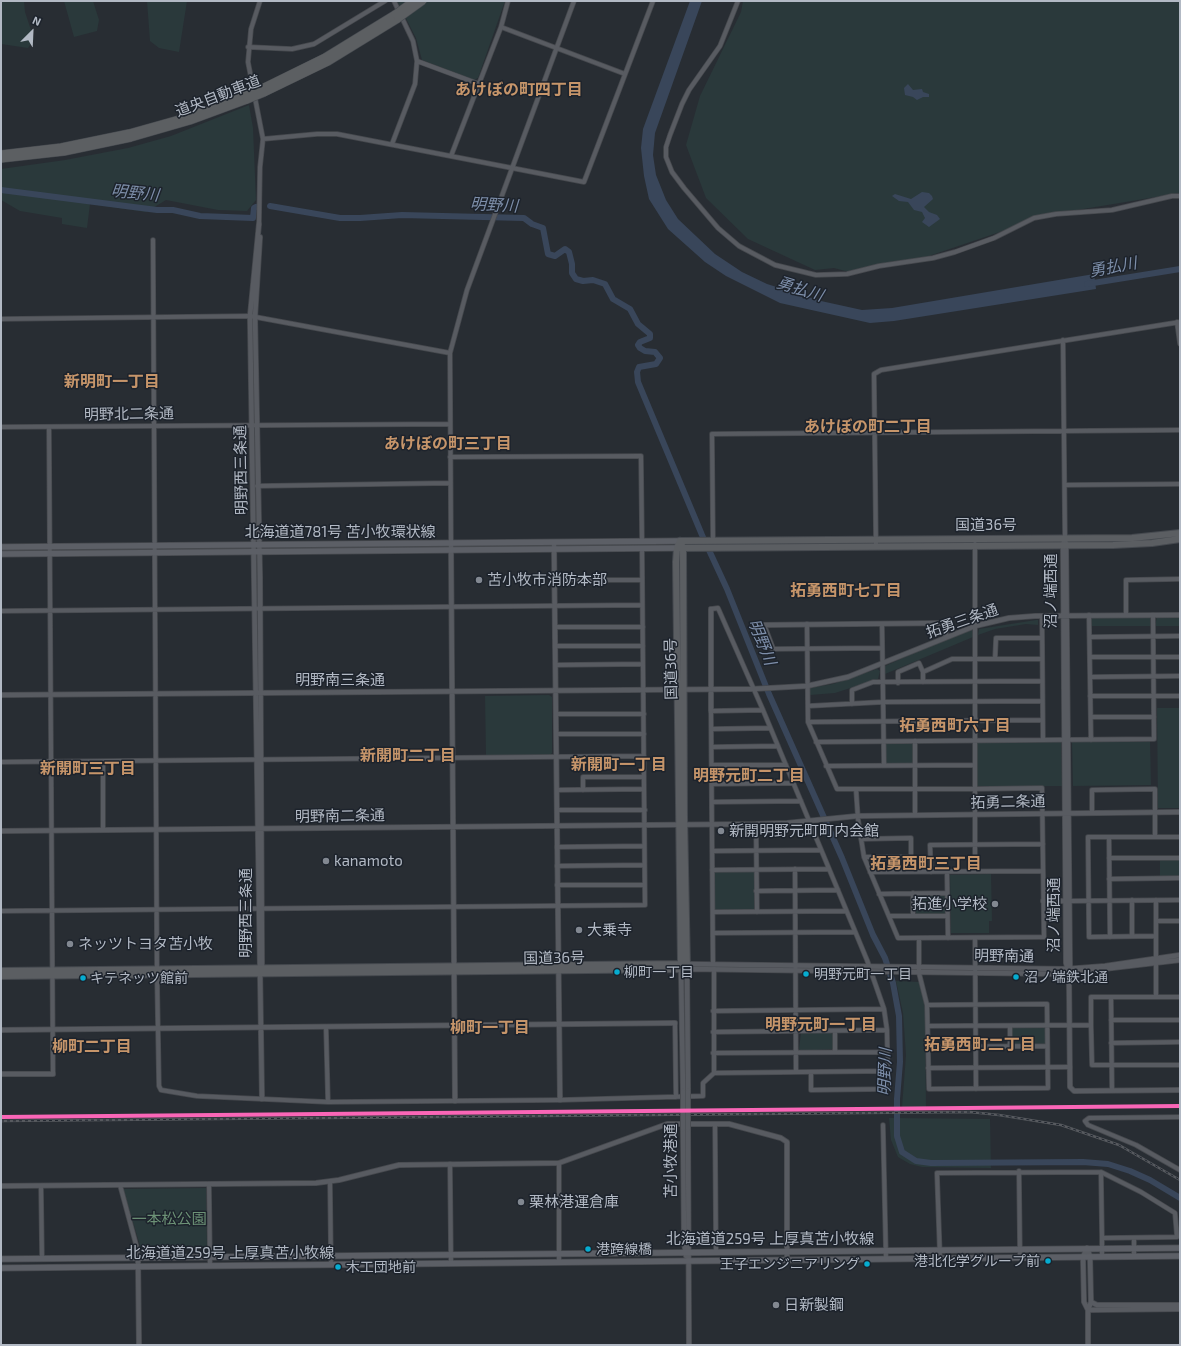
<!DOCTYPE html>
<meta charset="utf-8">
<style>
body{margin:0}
#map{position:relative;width:1181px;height:1346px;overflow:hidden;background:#282d33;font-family:"Exo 2",sans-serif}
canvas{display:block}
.frame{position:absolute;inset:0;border:2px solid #b2b9c4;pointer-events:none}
.north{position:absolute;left:12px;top:12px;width:40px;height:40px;-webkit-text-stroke:3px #1d232c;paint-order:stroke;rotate:24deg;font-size:11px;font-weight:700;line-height:16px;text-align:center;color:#b2b9c4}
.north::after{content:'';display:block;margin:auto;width:14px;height:18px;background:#b2b9c4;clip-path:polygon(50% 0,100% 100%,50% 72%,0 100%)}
</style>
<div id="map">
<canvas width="1181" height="1346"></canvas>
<div class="frame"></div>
<div class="north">N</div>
</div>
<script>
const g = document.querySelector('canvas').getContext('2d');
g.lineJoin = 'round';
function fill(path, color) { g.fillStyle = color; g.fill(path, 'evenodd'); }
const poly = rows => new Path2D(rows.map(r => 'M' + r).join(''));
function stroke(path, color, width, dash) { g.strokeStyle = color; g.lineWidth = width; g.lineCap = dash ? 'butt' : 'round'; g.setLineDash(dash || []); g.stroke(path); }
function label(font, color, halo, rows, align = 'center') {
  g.font = font + ' "Exo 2","Noto Sans JP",sans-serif'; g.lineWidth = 3; g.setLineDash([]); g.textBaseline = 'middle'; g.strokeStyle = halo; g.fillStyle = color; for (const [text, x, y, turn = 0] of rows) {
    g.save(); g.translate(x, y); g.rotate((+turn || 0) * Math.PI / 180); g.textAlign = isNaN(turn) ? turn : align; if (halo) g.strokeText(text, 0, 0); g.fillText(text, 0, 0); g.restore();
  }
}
const green = poly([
 [1,1,24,1,25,12,34,39,28,48,1,44],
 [64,1,93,1,99,20,97,31,74,37],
 [147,1,187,1,179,52,159,48,150,41],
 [397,1,505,1,478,78,474,80,422,60,416,38],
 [743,1,1180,1,1180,193,1053,214,920,259,849,272,834,268,815,270,748,239,706,198,686,145,700,96,741,12],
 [249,105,253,128,256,200,247,211,218,210,166,200,146,212,90,204,87,228,62,224,62,218,20,211,1,200,1,169,65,160,128,148,171,136],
 [1150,617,1151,626,1091,626,1091,618],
 [1157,617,1180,617,1180,626,1155,626],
 [1036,620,1038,620,1038,625,1026,624,995,629,978,635,979,629],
 [972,630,973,637,885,674,885,666,943,640],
 [877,669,880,671,878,679,835,693,810,695,810,688,833,684],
 [549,695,552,697,552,753,550,755,486,755,485,696],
 [1157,708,1180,708,1180,808,1158,808],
 [1150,741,1151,785,1073,786,1072,742],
 [885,742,914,742,914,764,885,764],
 [977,742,1061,742,1062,786,977,786],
 [1160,859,1180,859,1180,877,1160,877],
 [715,872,754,872,754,910,715,910],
 [991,874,992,921,989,921,989,933,951,933,950,875],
 [916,895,945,896,945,915,916,915,915,896],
 [896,981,920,982,925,1006,926,1107,902,1107,906,1055,903,1013],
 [1011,1028,1045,1028,1046,1043,1044,1044,1013,1045,1011,1044],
 [801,1033,831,1033,833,1035,833,1049,801,1051,799,1049],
 [889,1118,990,1119,991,1168,922,1167,910,1164,898,1157,891,1140],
 [206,1188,207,1249,141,1249,123,1189]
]);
const water = poly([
 [690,1,702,1,655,133,653,155,656,175,666,200,678,219,715,254,742,272,767,284,821,301,862,310,892,308,1094,274,1096,289,894,321,870,323,780,303,726,276,705,262,668,229,649,199,644,176,641,148,643,129],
 [908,84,913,90,922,89,923,92,929,94,929,97,923,97,917,100,913,97,905,95,904,88],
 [922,192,929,193,932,196,933,199,924,207,929,212,937,215,940,219,929,227,922,222,925,218,922,212,914,210,908,202,899,201,892,196,895,194,911,199]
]);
const river = poly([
 [1,190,157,210,173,210,200,216,253,218,254,208,256,207],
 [270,206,340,218,360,218,402,215,524,218,532,224,543,228,548,254,555,256,565,249,569,252,572,264,572,273,576,279,583,281,593,280,605,284,613,299,630,309,638,324,650,334,650,338,640,342,638,345,640,348,645,351,655,352,660,358,656,364,639,367,637,372,638,382,702,535,727,589,769,694,842,858,873,935,885,958,893,983,899,1016,900,1062,897,1099,897,1136,902,1152,916,1161,931,1163,1083,1162,1108,1164,1130,1171,1150,1180,1180,1198],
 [1087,284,1180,269]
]);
const minor = poly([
 [738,1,720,46,689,90,682,104,670,135,666,147,666,157,672,172,684,188,718,228,739,246,775,265,816,275,847,274,879,266,933,258,955,252,994,238,1034,218,1056,214,1112,210,1172,196,1180,196],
 [501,27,625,74],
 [248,47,292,49,314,44,385,1],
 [417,61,479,84],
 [263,139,317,134,337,134,584,182,653,1],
 [392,144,415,84,417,61,413,41,394,1],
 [451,156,501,27,508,1],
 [259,224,260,167,263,139,248,62,251,29,260,1],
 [153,240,157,974,159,1086,161,1090,197,1096,328,1102,560,1100,703,1096,703,1083,714,1073,888,1071],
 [1,319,250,316,450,353],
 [1177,322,1180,344],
 [1063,340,1065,538],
 [1,427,450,424],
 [49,427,53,1074],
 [450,457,641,456,642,541],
 [1065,485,1180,484],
 [257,486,450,483],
 [713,540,712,434,1180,430],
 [451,544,450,353,467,290,574,1],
 [975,544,975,871],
 [876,547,874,374,881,370,1180,322],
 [555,580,642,580],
 [711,609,718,608,763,710,867,960,884,1009,887,1030,888,1089,811,1090,811,1072],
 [1,611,642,605],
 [1089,615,1091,740],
 [1126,615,1126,580,1180,579],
 [1042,616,1043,740],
 [807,624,808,722,837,789,974,789,1042,788,1044,937,898,938,864,857,858,819,856,789],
 [882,624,884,765],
 [555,627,643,627],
 [1090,637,1180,636],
 [555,646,643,646],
 [773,649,882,648],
 [1090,657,1180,657],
 [995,659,996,638,1042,638],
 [556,665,643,664],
 [923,672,952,659,1042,659],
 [1090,677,1180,676],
 [898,683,898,672,919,663,923,672,923,682],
 [1090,696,1180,696],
 [852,704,852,690,873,682,1042,681],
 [808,706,883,702,1042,701],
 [556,714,644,714],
 [1091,717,1154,717],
 [808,722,1042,720],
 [712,729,770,728],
 [556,734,644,734],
 [816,742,1154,739,1153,615],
 [712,747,778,746],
 [1,762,644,756],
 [103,762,103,830],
 [712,765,786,765],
 [826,766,974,765],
 [712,784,793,783],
 [557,790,644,789],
 [583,790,583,777,644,777],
 [712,802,801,801],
 [557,810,645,810],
 [1092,813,1092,790,1155,789,1155,837],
 [915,815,915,741],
 [756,824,757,912],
 [1109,837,1110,937],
 [861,839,911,838,911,872],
 [557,847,644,846],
 [712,851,820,850],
 [864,857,911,857],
 [1109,858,1180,858],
 [557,866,644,865],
 [795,869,796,1072],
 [712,870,829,869],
 [870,872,1043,871],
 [931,872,930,845,1043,844],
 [947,872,948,938],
 [1109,879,1180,878],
 [557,885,644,885],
 [756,891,838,890],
 [879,894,947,893],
 [1132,900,1132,936],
 [1156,900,1156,958],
 [1071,901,1180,900],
 [1,911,645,905,642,548],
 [713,912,846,911],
 [889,916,947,916],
 [913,916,913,893],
 [1156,921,1180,921],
 [713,933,855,932],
 [1156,936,1089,937,1088,837,1180,837],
 [919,938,919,973,927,1005,929,1089,1048,1088,1047,1004,927,1005],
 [975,938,976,1089],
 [1156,963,1156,997],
 [713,964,711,711,763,710],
 [1111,997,1112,1090],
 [1180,997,1091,997,1091,1025,1092,1065,1180,1065],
 [713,1011,884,1009],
 [1111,1020,1180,1020],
 [675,1023,676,1097],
 [928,1026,1091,1025],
 [1010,1026,1010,1047],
 [326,1027,328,1102],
 [713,1032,887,1030],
 [1111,1043,1180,1042],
 [928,1047,1047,1046],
 [835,1052,835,1031],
 [713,1053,888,1052],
 [928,1068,1070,1067],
 [714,1073,714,969],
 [1180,1117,1089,1118,1085,1121,1088,1125,1136,1145,1180,1170],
 [715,1124,716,1252],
 [883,1125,886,1258],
 [559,1163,559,1262],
 [450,1164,451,1263],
 [1019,1171,1020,1257],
 [330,1182,331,1264],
 [209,1184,210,1265],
 [120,1185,137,1248,138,1257],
 [41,1186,42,1258],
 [1102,1238,1102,1256],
 [1134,1238,1134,1256],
 [940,1258,937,1173,1101,1172,1141,1192,1175,1213,1177,1237,1102,1238,1101,1172]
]);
const tertiary = poly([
 [259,224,250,316,262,1099],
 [260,237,255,317,260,577,262,970],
 [1065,538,1063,545,1066,963,1069,974,1070,1087,1074,1091,1180,1090],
 [554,543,560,1100],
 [1066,543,1070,971],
 [451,544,455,1101],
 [711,609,711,711],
 [773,649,764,625,945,623,946,637],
 [1,695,752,689,807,686,848,677,975,626,1009,618,1035,616,1180,615],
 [1,831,756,824,787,823,857,816,1180,812],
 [1043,901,1068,901],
 [685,964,1066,969,1105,966,1180,955],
 [681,967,683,1091],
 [1,1030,675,1023],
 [1,1074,53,1074],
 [688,1091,687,969,1061,974,1180,960],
 [683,1129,684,1242,686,1256],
 [688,1129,689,1345],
 [1,1186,316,1183,339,1180,399,1165,559,1163,667,1124,729,1124,781,1138,787,1142,787,1259],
 [1087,1248,1083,1257,1084,1302,1088,1310,1180,1309],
 [1087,1248,1090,1256,1091,1302,1088,1310,1088,1345],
 [138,1257,139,1345],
 [1091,1302,1097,1305,1180,1305]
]);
const secondary = poly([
 [1,547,680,541],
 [1,554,677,548],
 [1,1259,1180,1248],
 [1,1268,1180,1256]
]);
const trunk = poly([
 [680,541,1132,538,1180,533],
 [680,548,1113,545,1152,543,1180,539],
 [1,971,681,964,676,562,677,548,680,541],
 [1,976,687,969,684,816,683,548,680,541]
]);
const motorway = poly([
 [262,88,325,57,395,14],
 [264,93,328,62,398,19],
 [1,154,61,147,129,133,186,117,245,95],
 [1,159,64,152,131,138,190,121,247,100]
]);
const rail = poly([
 [1,1121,970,1112,999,1115,1061,1125,1119,1145,1180,1180]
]);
const tertiaryBridge = poly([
 [683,1091,683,1129],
 [688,1091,688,1129]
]);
const motorwayBridge = poly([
 [395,14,413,1],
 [398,19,423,1],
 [245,95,262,88],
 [247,100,264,93]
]);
const rail1 = poly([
 [1,1117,1180,1106]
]);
const markers = [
 [479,580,4,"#828891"],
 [721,831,4,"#828891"],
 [326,861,4,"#828891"],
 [995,904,4,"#828891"],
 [579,930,4,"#828891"],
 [70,944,4,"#828891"],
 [617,972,3.5,"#06acd0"],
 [806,974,3.5,"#06acd0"],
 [1016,977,3.5,"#06acd0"],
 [83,978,3.5,"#06acd0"],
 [521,1202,4,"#828891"],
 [588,1249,3.5,"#06acd0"],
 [1048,1261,3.5,"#06acd0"],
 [867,1264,3.5,"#06acd0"],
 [338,1267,3.5,"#06acd0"],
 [776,1305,4,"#828891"]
];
const busNames = [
 ["柳町一丁目",624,972],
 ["明野元町一丁目",814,974],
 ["沼ノ端鉄北通",1024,977],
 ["キテネッツ館前",90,978],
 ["港跨線橋",596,1249],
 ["港北化学グループ前",1040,1261,"right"],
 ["王子エンジニアリング",860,1264,"right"],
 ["木工団地前",346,1267]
];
const streetNames = [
 ["道央自動車道",218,96,-21],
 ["明野北二条通",129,414,-1],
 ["明野西三条通",241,470,-91],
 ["国道36号",986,525],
 ["北海道道781号 苫小牧環状線",340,532],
 ["沼ノ端西通",1051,591,-90],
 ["拓勇三条通",962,621,-19],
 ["国道36号",671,669,-91],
 ["明野南三条通",340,680],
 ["拓勇二条通",1008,802,-1],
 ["明野南二条通",340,816,-1],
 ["明野西三条通",246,913,-90],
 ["沼ノ端西通",1054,915,-90],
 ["明野南通",1004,956,1],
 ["国道36号",554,958,-1],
 ["苫小牧港通",671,1161,-90],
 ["北海道道259号 上厚真苫小牧線",770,1239],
 ["北海道道259号 上厚真苫小牧線",230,1253]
];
const poiNames = [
 ["苫小牧市消防本部",487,580],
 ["新開明野元町町内会館",729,831],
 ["kanamoto",334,861],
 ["拓進小学校",987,904,"right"],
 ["大乗寺",587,930],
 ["ネッツトヨタ苫小牧",78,944],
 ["栗林港運倉庫",529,1202],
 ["日新製鋼",784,1305]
];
const parkNames = [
 ["一本松公園",169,1219]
];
const neighbourhoodNames = [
 ["あけぼの町四丁目",519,90],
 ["新明町一丁目",112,382],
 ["あけぼの町二丁目",868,427],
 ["あけぼの町三丁目",448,444],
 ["拓勇西町七丁目",846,591],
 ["拓勇西町六丁目",955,726],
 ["新開町二丁目",408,756],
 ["新開町一丁目",619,765],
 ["新開町三丁目",88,769],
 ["明野元町二丁目",749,776],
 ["拓勇西町三丁目",926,864],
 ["明野元町一丁目",821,1025],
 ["柳町一丁目",490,1028],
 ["拓勇西町二丁目",980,1045],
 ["柳町二丁目",92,1047]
];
const waterNames = [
 ["明野川",135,193,6],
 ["明野川",494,205,3],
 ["勇払川",1113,267,-10],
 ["勇払川",800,289,17],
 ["明野川",762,642,68],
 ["明野川",885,1072,-88]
];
fill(green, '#2a393b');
fill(water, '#39465a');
stroke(river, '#39465a', 6);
stroke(minor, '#46494e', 5.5);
stroke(tertiary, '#46494e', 6);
stroke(secondary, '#46494e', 7);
stroke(trunk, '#45494f', 8);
stroke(motorway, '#45494f', 8);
stroke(minor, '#585b61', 4);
stroke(tertiary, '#585b61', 4.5);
stroke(secondary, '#5c5f66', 5.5);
stroke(trunk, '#5b5e62', 6);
stroke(motorway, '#5c5f62', 7);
stroke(rail, '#575a5f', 2.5);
stroke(rail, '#1d232c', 1, [3]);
stroke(tertiaryBridge, '#46494e', 6, []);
stroke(motorwayBridge, '#45494f', 8, []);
stroke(tertiaryBridge, '#585b61', 4.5);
stroke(motorwayBridge, '#5c5f62', 7);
stroke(rail1, '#fa66b7', 4);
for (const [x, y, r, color] of markers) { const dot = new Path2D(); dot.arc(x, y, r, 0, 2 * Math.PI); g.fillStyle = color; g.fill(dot); stroke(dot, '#1d232c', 1.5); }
label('14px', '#b2b9c4', '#1d232c', busNames, 'left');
label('15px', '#b2b9c4', '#1d232c', streetNames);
label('15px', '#b2b9c4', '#1d232c', poiNames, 'left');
label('15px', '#6c9276', '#1d232c', parkNames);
label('bold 16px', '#c6956a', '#1d232c', neighbourhoodNames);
label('italic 16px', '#7d8ea9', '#1d232c', waterNames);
</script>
